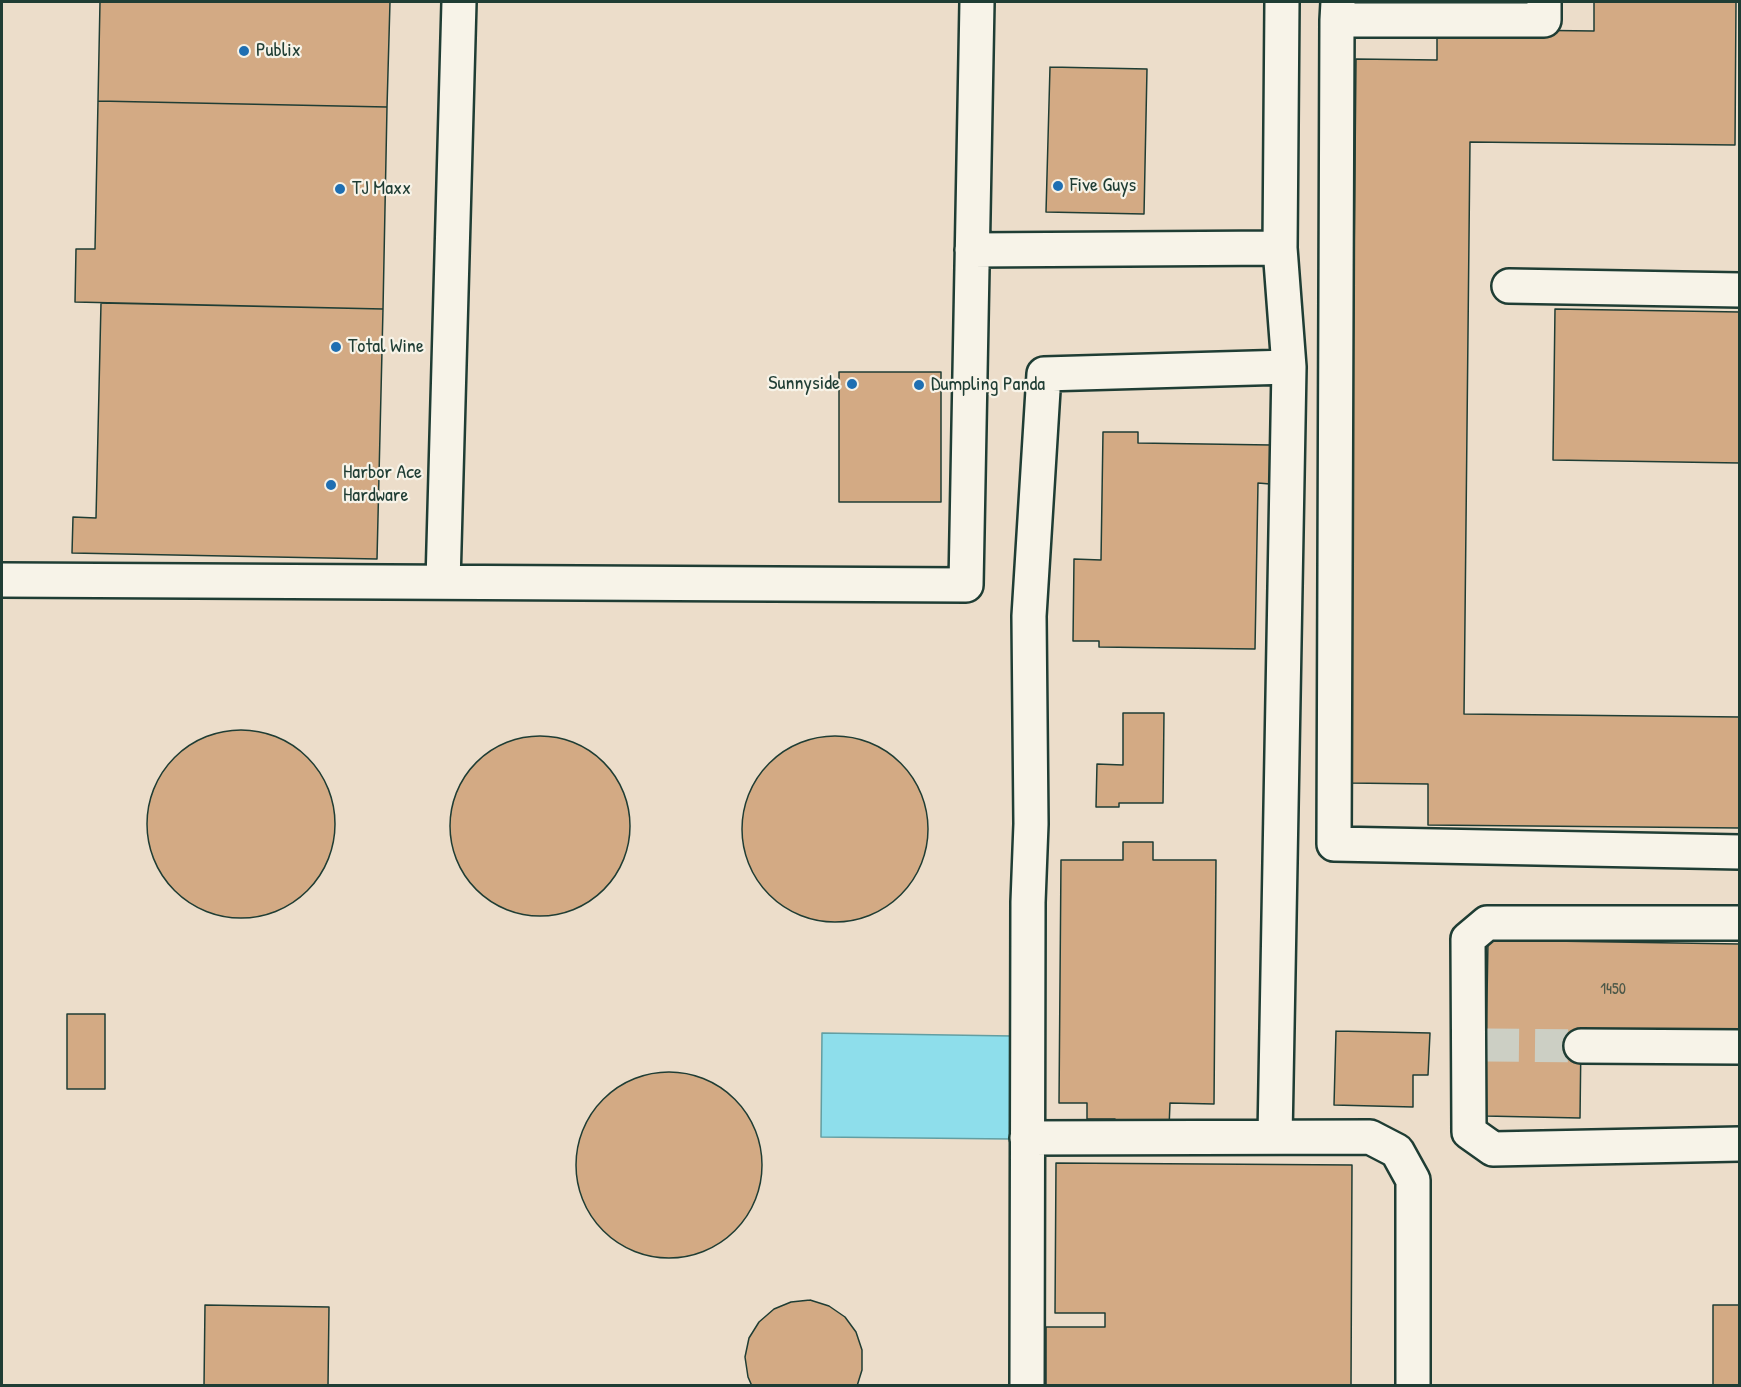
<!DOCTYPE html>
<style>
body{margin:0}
#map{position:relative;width:1741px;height:1387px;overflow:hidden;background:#f7f3e8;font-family:"Patrick Hand",sans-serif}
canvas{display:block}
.frame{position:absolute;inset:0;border:3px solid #1f3d34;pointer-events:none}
</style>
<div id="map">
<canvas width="1741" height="1387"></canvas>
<div class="frame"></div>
</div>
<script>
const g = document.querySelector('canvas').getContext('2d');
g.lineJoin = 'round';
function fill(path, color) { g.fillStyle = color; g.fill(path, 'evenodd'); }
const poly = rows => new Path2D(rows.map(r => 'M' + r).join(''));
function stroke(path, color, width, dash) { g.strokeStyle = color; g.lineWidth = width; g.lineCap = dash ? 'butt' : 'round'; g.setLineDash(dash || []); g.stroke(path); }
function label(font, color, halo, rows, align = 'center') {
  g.font = font + ' "Patrick Hand",sans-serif'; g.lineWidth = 4.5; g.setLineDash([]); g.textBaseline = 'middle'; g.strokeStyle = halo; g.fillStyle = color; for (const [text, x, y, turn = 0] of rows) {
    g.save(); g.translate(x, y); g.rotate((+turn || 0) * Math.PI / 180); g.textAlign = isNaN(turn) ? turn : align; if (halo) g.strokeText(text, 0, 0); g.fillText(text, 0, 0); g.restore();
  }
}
const built = poly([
 [2,2,1739,2,1739,1385,2,1386]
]);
const water = poly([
 [822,1033,1012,1036,1010,1139,821,1137,822,1033]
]);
const building = poly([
 [100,2,390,2,387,107,98,101,100,2],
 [1594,2,1736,2,1735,145,1470,142,1464,714,1740,717,1740,828,1428,825,1428,784,1349,783,1356,59,1437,60,1437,29,1594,31,1594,2],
 [1050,67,1147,69,1144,214,1046,212,1050,67],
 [98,101,387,107,383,309,75,302,76,249,95,249,98,101],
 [101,303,383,309,377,559,72,553,73,517,96,518,101,303],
 [1555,309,1740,312,1740,463,1553,460,1555,309],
 [839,372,941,372,941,502,839,502,839,372],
 [1103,432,1138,432,1138,443,1271,445,1270,484,1258,483,1255,649,1099,647,1099,641,1073,641,1074,559,1101,560,1103,432],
 [1123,713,1164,713,1163,803,1119,803,1119,807,1096,807,1097,764,1123,765,1123,713],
 '147 824a94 94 0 1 1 188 0a94 94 0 1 1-188 0Z',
 '450 826a90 90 0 1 1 180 0a90 90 0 1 1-180 0Z',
 '742 829a93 93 0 1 1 186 0a93 93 0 1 1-186 0Z',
 [1123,842,1153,842,1153,860,1216,860,1214,1104,1170,1103,1169,1128,1115,1128,1115,1119,1087,1119,1087,1103,1059,1103,1061,860,1123,860,1123,842],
 [1488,940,1740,944,1740,1039,1581,1037,1580,1118,1485,1116,1488,940],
 [67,1014,105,1014,105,1089,67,1089,67,1014],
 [1336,1031,1430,1033,1428,1075,1413,1075,1413,1107,1334,1105,1336,1031],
 '576 1165a93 93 0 1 1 186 0a93 93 0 1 1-186 0Z',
 [1056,1163,1352,1165,1351,1386,1046,1386,1046,1327,1105,1327,1105,1313,1055,1313,1056,1163],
 [810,1300,829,1306,845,1317,856,1332,862,1350,862,1370,857,1386,752,1386,748,1377,745,1357,749,1338,759,1322,774,1309,791,1302,810,1300],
 [205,1305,329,1307,328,1386,204,1386,205,1305],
 [1713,1305,1740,1305,1740,1386,1713,1386,1713,1305]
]);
const minorTunnel = poly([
 [1486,1045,1581,1046]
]);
const minor = poly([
 [1338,2,1337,20,1544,20,1544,2],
 [1337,20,1334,844,1740,852],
 [972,250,1280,248,1282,2],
 [1509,286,1740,290],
 [2,580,966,585,977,2],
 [443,582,459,2],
 [1740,923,1487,923,1468,939,1469,1132,1493,1149,1740,1144],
 [1581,1046,1740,1047],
 [1275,1137,1289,367,1280,248],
 [1027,1138,1370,1137,1397,1151,1413,1180,1413,1386],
 [1027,1386,1028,902,1031,824,1029,616,1044,374,1289,367]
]);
const markers = [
 [244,51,6,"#1f6fb2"],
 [1058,186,6,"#1f6fb2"],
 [340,189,6,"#1f6fb2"],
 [336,347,6,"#1f6fb2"],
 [852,384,6,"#1f6fb2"],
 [919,385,6,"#1f6fb2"],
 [331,485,6,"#1f6fb2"]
];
const numberNames = [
 ["1450",1613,990]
];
const poiNames = [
 ["Publix",256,51],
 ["Five Guys",1070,186],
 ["TJ Maxx",352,189],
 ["Total Wine",348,347],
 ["Sunnyside",840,384,"right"],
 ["Dumpling Panda",931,385],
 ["Harbor Ace",343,473],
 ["Hardware",343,496]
];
fill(built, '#ecddca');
fill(water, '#8edeeb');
stroke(water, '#629ea2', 1.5);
fill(building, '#d3aa84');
stroke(building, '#1f3d34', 1.5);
stroke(minorTunnel, '#cccfc4', 33, [33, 16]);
stroke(minor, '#1f3d34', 38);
stroke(minor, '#f7f3e8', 33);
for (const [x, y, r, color] of markers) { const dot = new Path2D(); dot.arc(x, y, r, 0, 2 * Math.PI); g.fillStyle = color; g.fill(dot); stroke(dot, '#f7f3e8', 2); }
label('16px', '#4c5848', null, numberNames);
label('20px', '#1f3d34', '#f7f3e8', poiNames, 'left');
</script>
